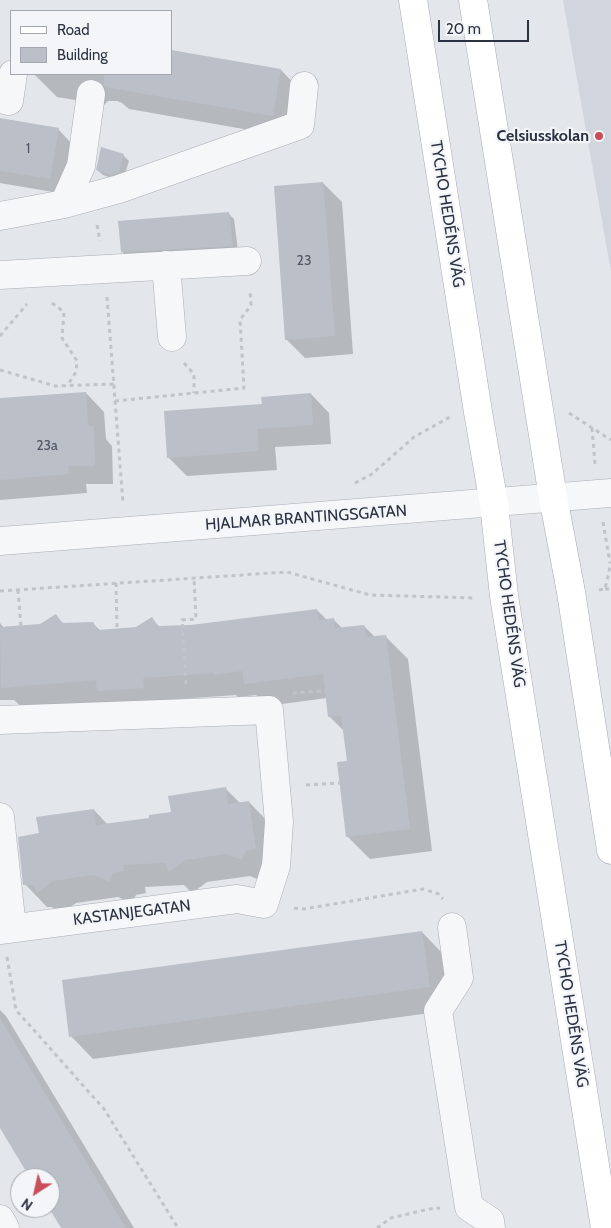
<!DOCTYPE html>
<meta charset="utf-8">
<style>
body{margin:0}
#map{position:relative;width:611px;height:1228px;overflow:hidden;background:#e3e6eb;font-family:Cabin,sans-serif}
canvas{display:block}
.legend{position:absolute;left:10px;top:10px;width:162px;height:65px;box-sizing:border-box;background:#f3f5f8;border:1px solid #a3a7b0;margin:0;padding:6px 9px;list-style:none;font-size:15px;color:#2b3343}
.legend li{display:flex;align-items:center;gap:10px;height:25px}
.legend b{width:25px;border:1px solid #a3a7b0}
.north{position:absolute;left:10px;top:1168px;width:50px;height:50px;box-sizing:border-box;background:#f3f5f8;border:1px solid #a3a7b0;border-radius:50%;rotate:215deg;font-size:14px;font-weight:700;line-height:20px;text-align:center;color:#2b3343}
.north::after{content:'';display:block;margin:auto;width:18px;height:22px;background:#cb4d5a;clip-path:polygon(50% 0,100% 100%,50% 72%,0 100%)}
.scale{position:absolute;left:438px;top:20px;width:91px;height:22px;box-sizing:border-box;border:2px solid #2b3343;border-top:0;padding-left:6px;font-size:15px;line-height:18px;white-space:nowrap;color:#2b3343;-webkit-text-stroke:4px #f3f5f8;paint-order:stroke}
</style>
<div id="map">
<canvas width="611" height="1228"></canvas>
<ul class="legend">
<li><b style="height:6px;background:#fff"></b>Road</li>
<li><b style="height:14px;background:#babfc8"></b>Building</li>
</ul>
<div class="north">N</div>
<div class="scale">20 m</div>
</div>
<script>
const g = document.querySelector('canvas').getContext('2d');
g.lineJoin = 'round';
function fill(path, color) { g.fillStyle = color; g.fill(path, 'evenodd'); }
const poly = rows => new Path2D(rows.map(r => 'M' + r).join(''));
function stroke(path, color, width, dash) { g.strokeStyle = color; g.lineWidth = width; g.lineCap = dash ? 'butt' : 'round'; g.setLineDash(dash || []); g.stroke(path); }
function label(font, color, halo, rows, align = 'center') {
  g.font = font + ' Cabin,sans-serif'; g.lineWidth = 4.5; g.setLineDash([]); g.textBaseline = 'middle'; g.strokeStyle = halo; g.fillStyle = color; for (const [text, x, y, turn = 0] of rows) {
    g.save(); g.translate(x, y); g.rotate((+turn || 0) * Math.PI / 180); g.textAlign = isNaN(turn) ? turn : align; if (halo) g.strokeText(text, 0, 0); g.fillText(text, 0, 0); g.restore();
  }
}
const built = poly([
 [563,0,611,0,611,272]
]);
const shadow = poly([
 [281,70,303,93,295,138,129,109,122,103,117,101,108,101,104,105,57,97,34,74,171,74],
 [0,120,58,129,73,145,65,194,0,183],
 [102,149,124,156,129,161,124,177,117,180,103,175,97,170],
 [323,183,342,202,353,354,305,358,286,339],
 [229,214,234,219,238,251,128,257,122,252],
 [86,393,104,412,106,439,112,446,113,484,86,484,87,493,0,500,0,399],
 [311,394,329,413,331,444,275,447,277,470,187,476,168,457,263,405],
 [317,610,327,620,333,619,343,629,364,626,375,637,385,636,408,659,432,851,370,859,347,836,349,762,345,732,330,717,327,698,267,706,256,695,238,697,236,695,165,700,166,710,25,710,14,700,0,700,0,623,4,628,40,625,56,616,64,624,92,623,101,631,136,629,151,619,160,627,191,626],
 [226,789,240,803,249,802,271,825,264,882,250,876,207,882,192,893,184,885,145,887,146,893,136,895,132,903,118,897,76,903,60,915,52,907,47,907,25,884,40,834,94,810,108,825,150,819,172,813],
 [422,932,444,955,452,1010,93,1059,71,1036],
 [0,1010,6,1016,134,1228,62,1228,50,1208,50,1178,32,1178,0,1126]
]);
const building = poly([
 [171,50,281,69,273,116,105,87,104,85,104,74,171,74],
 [0,118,59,128,50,179,0,171],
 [101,147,124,154,119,172,111,175,96,170],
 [323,182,335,336,285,340,274,186],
 [229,212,233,246,121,252,118,221],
 [86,392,88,425,94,426,95,466,68,466,69,474,0,480,0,398],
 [311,393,313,425,257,429,259,451,167,458,164,411,262,404,261,397],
 [317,609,319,620,334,618,335,628,364,625,366,637,386,635,410,829,346,837,337,762,347,761,341,716,328,717,323,674,244,684,242,671,214,675,214,673,143,678,144,688,97,691,96,680,1,688,0,627,40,624,56,614,62,623,93,622,98,630,136,627,152,617,158,626,191,625],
 [226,787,228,804,249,801,256,849,246,851,242,860,226,854,185,860,169,872,165,863,123,865,124,871,113,873,110,882,94,875,73,878,53,881,37,893,33,885,23,885,18,837,39,833,36,817,94,809,96,825,149,818,149,815,171,812,168,796],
 [422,931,430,987,69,1037,62,980],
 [0,1018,34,1075,126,1228,61,1228,49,1208,50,1208,50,1178,30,1178,0,1128]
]);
const path = poly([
 [97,225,100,241],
 [107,297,123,503],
 [52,303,64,312,62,338,77,361,76,372,67,386],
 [0,336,27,304],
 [184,363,194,374,194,393],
 [0,370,55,386,114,384],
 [115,401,244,388,240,320,251,305,250,290],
 [569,413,611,440],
 [592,428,595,464],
 [355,483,372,474,414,437,450,417],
 [603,522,610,563],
 [116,583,117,629],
 [605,589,611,589],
 [18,590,21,626],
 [599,590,605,589,611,562],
 [0,591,287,572,370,595,476,598],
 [186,684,182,620,196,619,194,578],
 [293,694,294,693,325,691],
 [306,785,340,783],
 [294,908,304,909,423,889,439,894,443,899],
 [7,957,16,1010,104,1109,178,1228],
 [377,1228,391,1218,429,1209,440,1208]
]);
const minor = poly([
 [0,99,9,101,13,74],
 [64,204,119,189,300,125,304,86],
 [0,216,64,204,81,166,91,94],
 [166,265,172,337],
 [0,275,247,261],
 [0,541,611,493],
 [0,720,269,710,279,822,276,866,264,904,237,899,0,930],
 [0,817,12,928],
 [452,927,459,978,438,1011,469,1207,490,1221,491,1228],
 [0,1219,5,1228]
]);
const major = poly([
 [413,0,478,412,494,504,504,596,605,1228],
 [473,0,553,497,571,592,611,850]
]);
const markers = [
 [599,136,5,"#cb4d5a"]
];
const numberNames = [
 ["1",28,149],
 ["23",304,261],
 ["23a",47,446]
];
const poiNames = [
 ["Celsiusskolan",589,136]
];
const streetNames = [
 ["TYCHO HEDÉNS VÄG",447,214,81],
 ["HJALMAR BRANTINGSGATAN",306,518,-4],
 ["TYCHO HEDÉNS VÄG",509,614,82],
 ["KASTANJEGATAN",132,913,-7],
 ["TYCHO HEDÉNS VÄG",571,1014,81]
];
fill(built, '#d1d5dd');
fill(shadow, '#0003');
fill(building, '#babfc8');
stroke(minor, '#a8adb5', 29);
stroke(major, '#a3aab6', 29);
stroke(path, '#c1c4ca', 3, [4, 4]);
stroke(minor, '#f6f7f9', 28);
stroke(major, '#fff', 28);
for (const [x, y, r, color] of markers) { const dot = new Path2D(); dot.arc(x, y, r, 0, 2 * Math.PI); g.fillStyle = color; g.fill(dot); stroke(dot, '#f3f5f8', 2); }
label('14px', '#4f5664', null, numberNames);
label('bold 16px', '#2b3343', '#f3f5f8', poiNames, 'right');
label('16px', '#2b3343', '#f3f5f8', streetNames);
</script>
